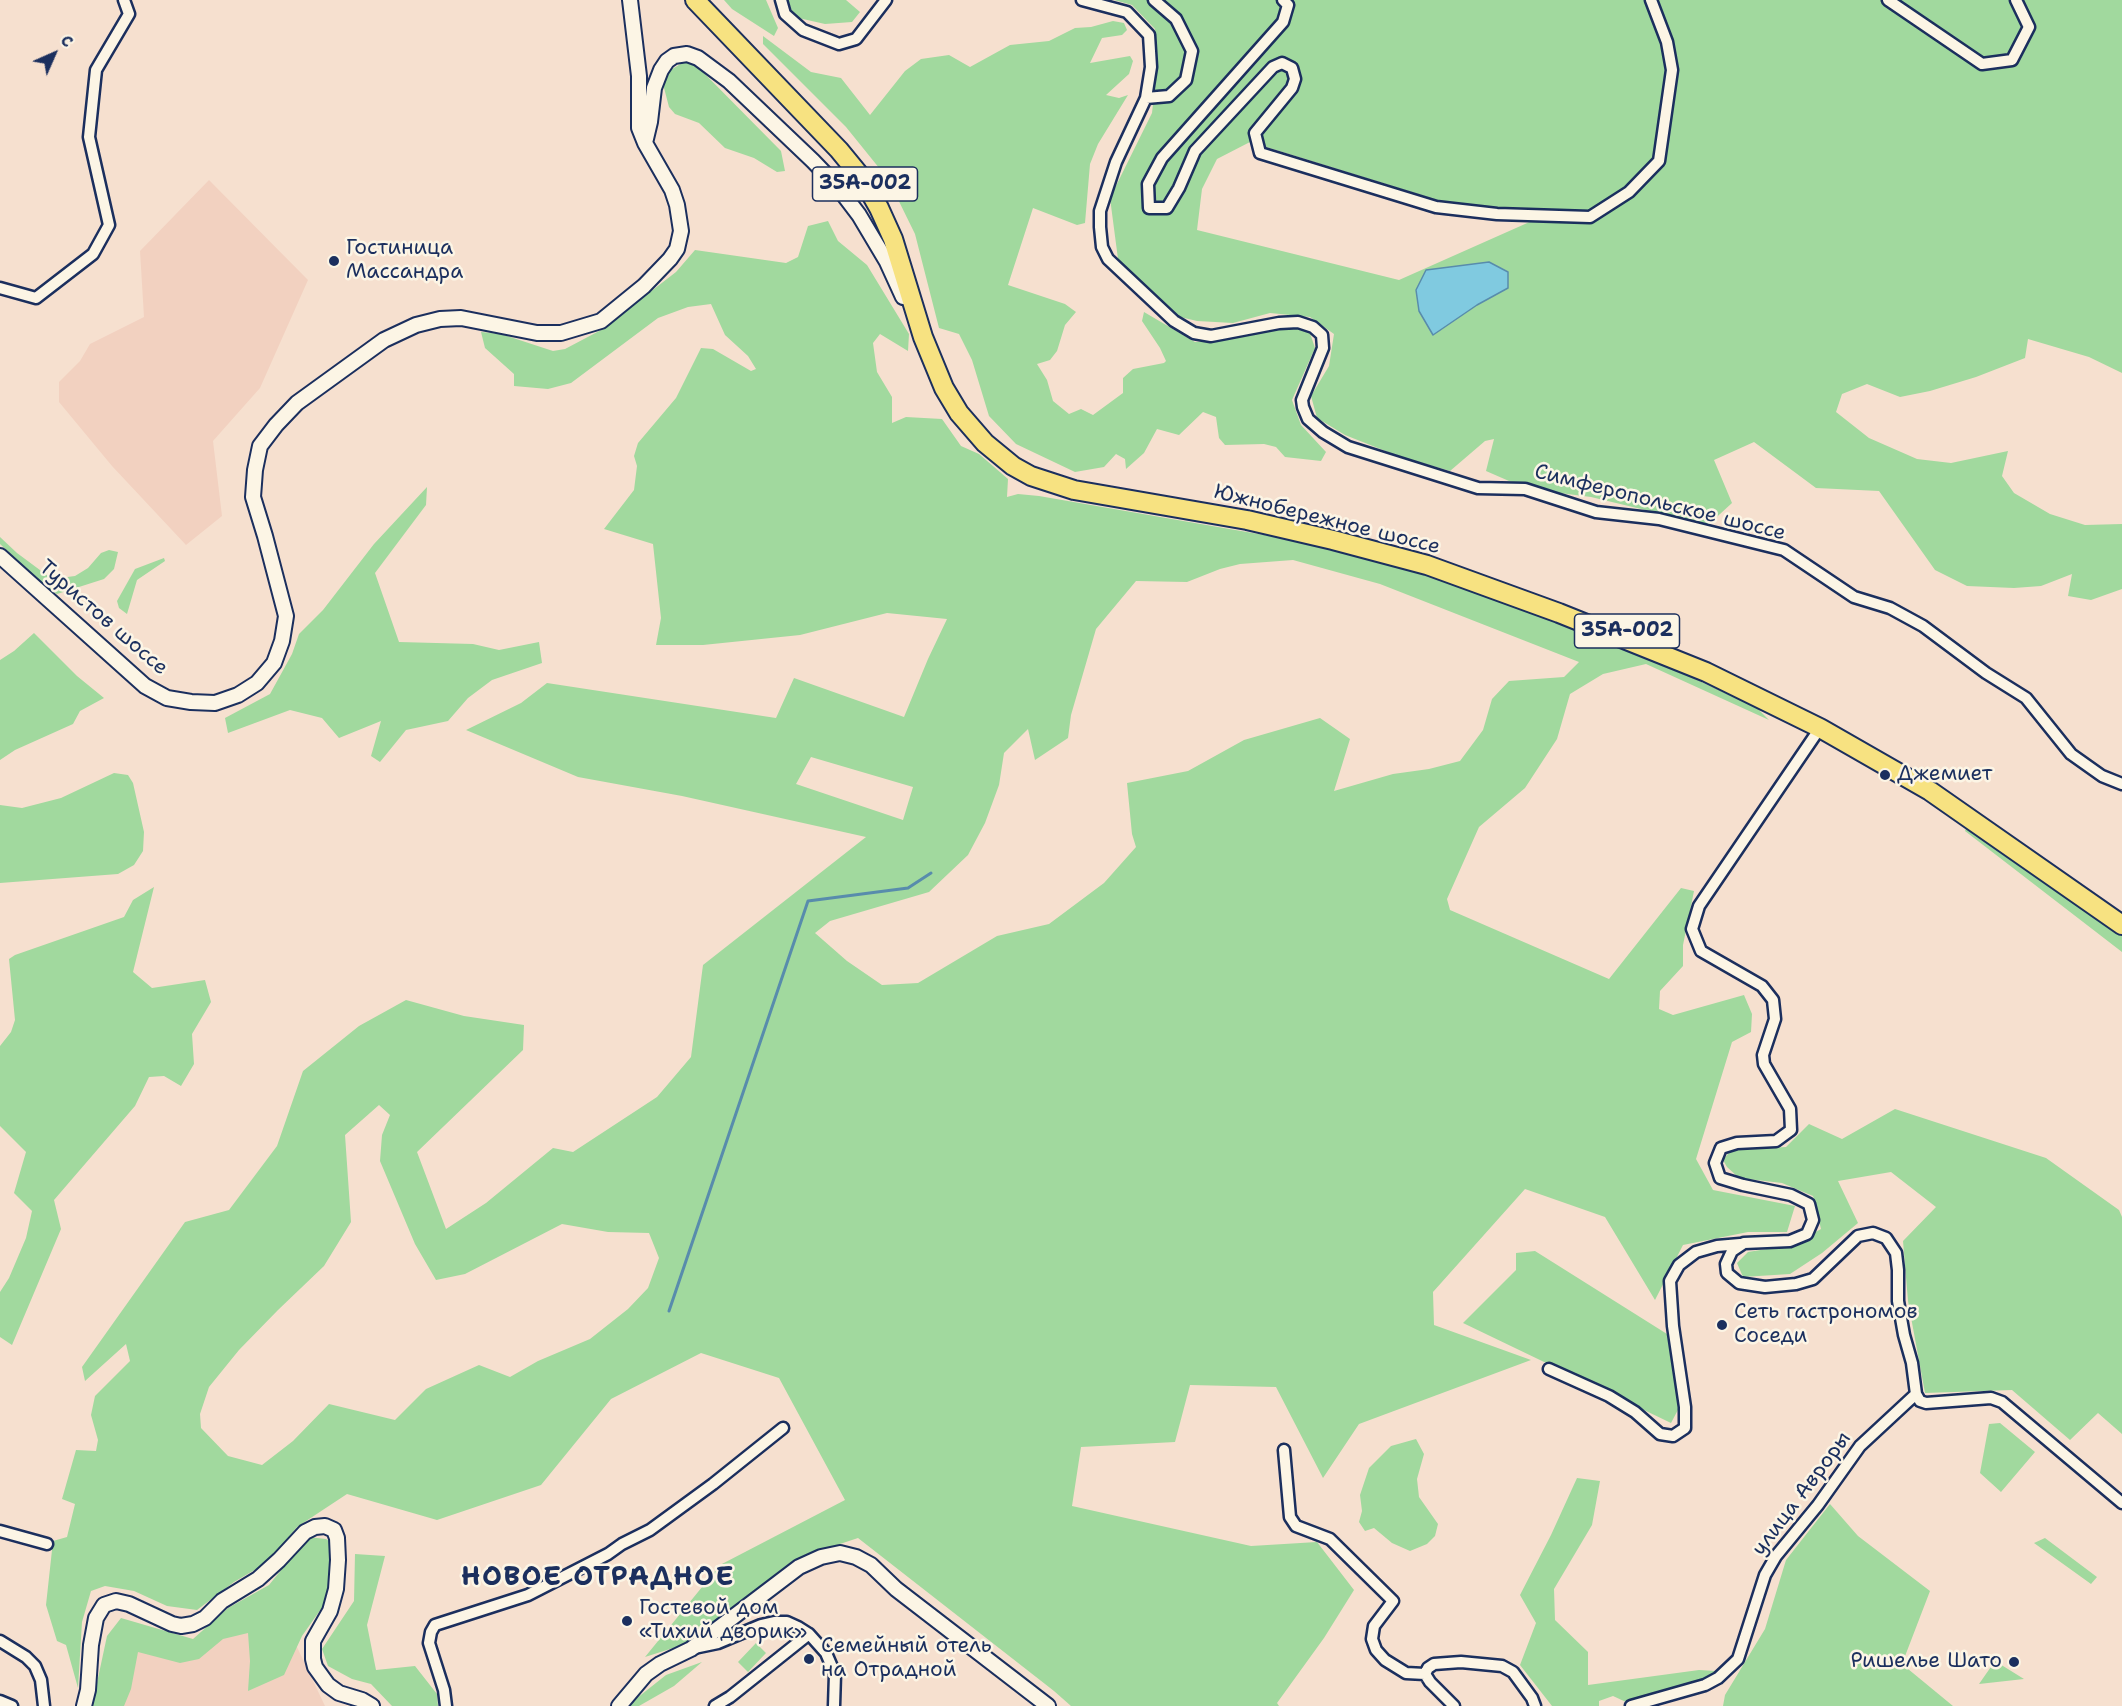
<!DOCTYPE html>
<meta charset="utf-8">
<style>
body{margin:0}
#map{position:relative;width:2122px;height:1706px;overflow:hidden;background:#f6e0cf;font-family:"Shantell Sans",sans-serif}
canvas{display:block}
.north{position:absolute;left:24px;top:24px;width:60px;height:60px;-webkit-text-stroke:4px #fcf5e5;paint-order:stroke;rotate:45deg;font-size:16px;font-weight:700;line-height:24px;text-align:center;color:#1b2f5e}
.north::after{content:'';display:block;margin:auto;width:21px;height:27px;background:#1b2f5e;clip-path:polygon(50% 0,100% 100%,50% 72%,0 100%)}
</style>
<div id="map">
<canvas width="2122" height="1706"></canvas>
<div class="north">С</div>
</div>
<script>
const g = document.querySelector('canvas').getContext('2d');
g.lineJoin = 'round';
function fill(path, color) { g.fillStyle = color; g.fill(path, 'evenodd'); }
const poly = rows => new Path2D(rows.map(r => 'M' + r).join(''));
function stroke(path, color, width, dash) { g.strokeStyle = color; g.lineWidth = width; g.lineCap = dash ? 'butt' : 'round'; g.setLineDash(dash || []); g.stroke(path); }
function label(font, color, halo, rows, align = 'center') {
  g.font = font + ' "Shantell Sans",sans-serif'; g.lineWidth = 5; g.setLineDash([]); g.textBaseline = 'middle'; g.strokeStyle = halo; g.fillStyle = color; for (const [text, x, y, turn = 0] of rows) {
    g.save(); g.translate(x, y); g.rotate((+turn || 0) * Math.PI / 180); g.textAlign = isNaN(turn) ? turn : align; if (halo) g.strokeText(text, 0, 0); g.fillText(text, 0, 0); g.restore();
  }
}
const built = poly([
 [209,180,308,280,260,388,213,441,222,516,186,545,112,466,59,402,59,382,80,361,90,344,144,317,140,251],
 [251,1618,296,1645,325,1706,101,1706,122,1623,197,1650]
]);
const green = poly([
 [724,0,766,0,778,28,774,36,732,9],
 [788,0,846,0,860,12,852,22,825,24,794,17],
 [1114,0,2122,0,2122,373,2089,357,2028,339,2025,358,1976,377,1930,391,1900,397,1867,384,1842,394,1836,412,1869,438,1917,459,1951,463,2008,451,2002,476,2014,493,2050,514,2085,525,2122,524,2122,589,2091,600,2068,596,2072,574,2041,586,2014,588,1967,586,1935,570,1879,491,1816,488,1754,442,1714,460,1732,503,1708,525,1591,497,1552,492,1509,481,1486,471,1494,439,1485,441,1450,471,1398,456,1345,435,1317,418,1311,396,1329,366,1334,334,1310,317,1270,313,1233,323,1197,321,1176,316,1118,259,1110,198,1152,113,1156,77,1155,29,1132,5],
 [1250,142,1463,208,1534,220,1399,280,1197,230,1202,189,1217,159],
 [1113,21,1124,23,1127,30,1122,35,1102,38,1090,63,1130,56,1133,61,1129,74,1106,95,1119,98,1128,95,1098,144,1090,164,1085,223,1077,225,1033,208,1008,285,1065,304,1076,312,1065,325,1057,351,1050,360,1037,364,1047,380,1053,401,1069,414,1081,409,1093,415,1123,393,1123,378,1133,369,1164,363,1166,361,1160,348,1142,321,1144,312,1195,342,1224,340,1283,326,1301,329,1310,333,1315,348,1292,400,1301,425,1326,452,1321,461,1285,457,1276,447,1264,444,1225,445,1219,438,1216,417,1203,412,1179,435,1157,429,1144,453,1126,469,1125,459,1116,454,1104,467,1075,472,1016,444,989,416,972,360,959,334,939,328,915,234,888,179,846,127,763,44,763,36,811,72,841,78,870,115,905,71,921,59,949,55,970,67,1010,45,1049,41,1075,28,1091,27],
 [684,62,697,66,781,151,785,171,777,172,754,158,725,148,699,123,675,114,669,107,663,84,667,72],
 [828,221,838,241,867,265,909,334,908,351,880,334,873,343,877,372,892,397,892,423,906,417,942,419,961,446,979,454,1008,479,1007,497,1018,494,1039,496,1270,536,1431,573,1646,656,1757,708,1769,720,1646,664,1603,674,1570,694,1557,739,1525,788,1479,827,1447,899,1450,910,1609,979,1681,888,1694,891,1683,945,1683,966,1660,991,1659,1009,1673,1015,1744,995,1752,1014,1751,1032,1732,1042,1696,1159,1713,1190,1795,1206,1787,1232,1748,1232,1683,1245,1655,1300,1605,1217,1525,1189,1433,1292,1434,1325,1531,1360,1359,1424,1323,1478,1276,1387,1190,1385,1175,1442,1081,1447,1072,1506,1251,1546,1317,1542,1354,1590,1324,1638,1277,1703,1279,1706,1071,1706,1054,1691,858,1538,810,1554,698,1640,645,1657,720,1565,845,1500,779,1378,701,1353,611,1399,541,1485,437,1520,347,1494,297,1527,278,1550,258,1568,234,1582,197,1610,167,1606,134,1591,105,1586,91,1591,82,1622,78,1688,66,1645,57,1641,46,1605,53,1541,67,1537,75,1504,62,1499,76,1450,96,1451,98,1440,91,1415,95,1396,130,1361,126,1344,85,1381,82,1367,185,1222,229,1210,277,1146,303,1071,359,1026,406,1000,464,1016,524,1025,523,1050,417,1152,446,1229,486,1203,553,1148,573,1152,657,1097,691,1057,703,965,866,837,682,796,578,777,466,730,521,703,547,683,776,718,794,678,904,717,928,659,947,619,887,613,800,635,703,645,656,645,661,618,653,544,604,529,634,490,637,466,634,456,638,443,676,398,701,348,713,349,751,371,756,369,748,356,725,335,711,304,688,307,658,318,571,383,548,389,514,386,514,374,485,348,481,332,501,334,553,351,565,349,601,330,676,272,695,250,786,263,798,257,808,226],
 [1293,560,1380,584,1579,662,1564,677,1509,681,1492,699,1483,730,1460,761,1429,769,1393,774,1334,791,1350,739,1320,718,1244,740,1188,771,1127,783,1132,834,1136,847,1104,883,1049,924,997,936,918,983,882,985,847,961,815,933,830,921,929,892,968,855,985,823,999,785,1004,753,1028,729,1035,760,1068,738,1071,715,1096,629,1136,581,1187,582,1220,569,1240,564],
 [811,757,913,787,903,820,796,784],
 [379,1105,390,1115,382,1135,380,1161,415,1244,436,1280,465,1274,562,1224,608,1232,649,1233,659,1258,648,1288,628,1309,590,1339,538,1361,510,1377,479,1365,426,1389,395,1420,329,1404,293,1441,262,1465,228,1456,201,1428,200,1414,209,1387,239,1350,278,1310,324,1266,351,1222,345,1135],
 [427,487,426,505,375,573,399,642,473,644,499,650,539,642,542,663,492,680,468,698,448,721,406,730,380,762,371,756,381,721,339,738,322,718,290,710,228,733,225,718,270,694,292,654,299,634,323,610,374,544],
 [0,537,17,553,52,579,75,576,88,568,101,553,109,550,118,552,114,569,104,579,57,594,50,590,0,544],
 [164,558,165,561,137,580,127,614,119,608,117,601,135,569],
 [34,633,77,676,104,698,80,711,73,724,15,750,0,760,0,660,14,651],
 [114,773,128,775,133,783,144,832,143,851,134,865,118,874,0,883,0,805,22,808,61,798],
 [1968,824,2122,931,2122,952,1965,831],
 [154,887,133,972,152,988,205,980,211,1002,192,1034,194,1064,181,1086,164,1076,149,1077,135,1106,54,1200,61,1229,12,1345,0,1337,0,1292,9,1278,26,1238,32,1211,14,1193,26,1152,0,1126,0,1046,11,1032,15,1020,9,959,15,955,124,917,133,900],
 [1895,1109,2046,1158,2119,1210,2122,1217,2122,1434,2098,1413,2070,1440,2012,1390,1925,1393,1908,1301,1903,1241,1936,1207,1891,1172,1838,1181,1858,1223,1822,1253,1790,1274,1743,1277,1737,1263,1748,1252,1792,1245,1821,1229,1813,1196,1782,1183,1739,1178,1727,1167,1723,1160,1731,1150,1786,1147,1809,1124,1842,1139],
 [1535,1251,1667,1334,1680,1406,1671,1423,1463,1323,1516,1270,1516,1253],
 [2000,1423,2035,1452,2001,1492,1980,1473,1989,1424],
 [1416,1439,1424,1454,1417,1479,1419,1497,1438,1524,1435,1536,1427,1544,1410,1551,1392,1543,1374,1528,1365,1531,1359,1522,1362,1511,1360,1495,1369,1468,1391,1446],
 [1577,1478,1600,1481,1592,1525,1554,1589,1555,1620,1588,1652,1588,1685,1699,1670,1716,1671,1708,1680,1626,1702,1613,1696,1599,1701,1599,1706,1552,1706,1520,1665,1536,1623,1520,1595,1551,1535],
 [1830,1504,1858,1536,1930,1591,1902,1664,1953,1706,1723,1706,1725,1695,1765,1629,1786,1560],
 [308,1537,326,1539,332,1543,334,1572,328,1599,302,1636,284,1675,248,1691,250,1661,248,1633,223,1639,199,1659,180,1663,138,1652,131,1689,124,1706,92,1706,107,1636,121,1618,193,1639,228,1608,269,1585],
 [2045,1538,2097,1577,2091,1584,2034,1543],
 [355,1554,385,1556,367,1625,376,1670,415,1666,437,1694,438,1706,392,1706,371,1684,352,1679,328,1666,322,1649,354,1601],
 [756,1643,766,1653,748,1672,738,1662],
 [1995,1661,2024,1679,1979,1684],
 [702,1662,674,1686,639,1706,627,1706,666,1675]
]);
const water = poly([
 [1489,262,1508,272,1508,288,1477,305,1433,335,1419,311,1416,290,1426,270,1489,262]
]);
const stream = poly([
 [669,1311,808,901,908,888,931,873]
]);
const street = poly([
 [781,0,785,14,803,30,839,44,856,39,886,0],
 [1082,0,1127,12,1149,35,1151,67,1146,98,1116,162,1100,211,1100,227,1102,247,1108,259,1174,321,1194,333,1211,336,1279,323,1298,322,1313,327,1322,335,1323,348,1302,400,1303,407,1308,419,1323,432,1348,447,1478,488,1525,489,1596,512,1659,519,1784,550,1854,597,1890,608,1923,626,1986,673,2026,698,2071,754,2102,776,2122,784],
 [1283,0,1288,5,1283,22,1162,158,1148,184,1149,208,1167,208,1179,188,1195,151,1273,67,1282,63,1292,68,1295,79,1292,88,1255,133,1260,153,1436,207,1497,214,1590,217,1629,192,1659,161,1672,70,1667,42,1651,0],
 [1888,0,1982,64,2012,60,2029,27,2016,0],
 [1146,98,1169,96,1186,80,1192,51,1176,19,1154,0],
 [0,288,36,298,93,254,109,225,89,137,96,70,129,14,124,0],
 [1820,728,1699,906,1692,929,1701,951,1762,986,1773,1000,1775,1019,1763,1055,1764,1064,1790,1109,1791,1130,1776,1141,1737,1143,1721,1148,1715,1163,1720,1178,1743,1185,1791,1195,1809,1204,1813,1220,1807,1234,1790,1241,1744,1243,1732,1251,1726,1264,1727,1273,1739,1283,1765,1287,1796,1284,1813,1279,1858,1236,1873,1233,1886,1238,1896,1253,1898,1270,1898,1301,1904,1335,1912,1363,1916,1394,1920,1401,1926,1403,1991,1398,2002,1402,2122,1503],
 [1549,1369,1609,1396,1635,1412,1660,1434,1673,1436,1685,1428,1685,1407,1673,1326,1670,1281,1679,1265,1696,1252,1717,1246,1740,1244],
 [1284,1450,1290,1517,1296,1526,1330,1539,1393,1601,1374,1626,1372,1639,1376,1650,1385,1660,1406,1673,1425,1674],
 [0,1531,47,1544],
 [0,1641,26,1657,35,1666,41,1680,44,1706],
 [694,1648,718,1643,761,1625,774,1622,787,1622,798,1627,809,1634,826,1653,835,1674,834,1706],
 [0,1701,12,1706],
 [446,1706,444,1690,429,1643,431,1632,435,1625,528,1595,608,1554,622,1544,650,1530,713,1484,783,1428],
 [715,1706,730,1697,809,1634],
 [1454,1706,1430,1682,1425,1674,1428,1668,1434,1664,1461,1662,1502,1666,1513,1672,1532,1698,1535,1706],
 [1631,1706,1705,1685,1718,1678,1738,1659,1765,1575,1776,1556,1818,1505,1860,1446,1916,1394]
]);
const secondary = poly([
 [645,143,650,122,654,88,661,70,667,61,674,56,687,54,698,58,729,81,813,161,837,186,859,215,887,262,903,297],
 [0,556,145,686,167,698,191,702,215,703,238,695,257,683,274,663,282,641,286,616,265,536,253,497,255,470,260,446,276,425,297,403,384,340,416,325,440,319,461,318,537,333,561,333,601,321,644,286,670,259,677,249,681,231,677,205,672,190,645,143,639,128,639,76,630,0],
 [84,1706,88,1690,91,1645,96,1618,104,1605,116,1601,129,1604,172,1624,181,1626,193,1624,205,1618,222,1601,258,1579,279,1560,305,1532,315,1527,325,1526,334,1530,337,1538,338,1560,336,1589,330,1611,313,1641,313,1659,315,1667,328,1685,339,1693,362,1700,372,1706],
 [619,1706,646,1674,660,1664,691,1649,799,1567,821,1557,840,1553,856,1557,871,1565,896,1589,1048,1706]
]);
const highway = poly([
 [695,0,839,150,862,178,879,208,893,239,923,337,944,388,959,413,985,443,1013,466,1031,476,1074,490,1247,520,1333,540,1427,565,1559,613,1706,672,1820,728,1930,791,2122,925]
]);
const markers = [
 [334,261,6,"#1b2f5e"],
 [1885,775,6,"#1b2f5e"],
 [1722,1325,6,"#1b2f5e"],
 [627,1621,6,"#1b2f5e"],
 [809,1659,6,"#1b2f5e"],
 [2014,1662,6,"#1b2f5e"]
];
const shields = [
 [865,184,105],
 [1627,631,105]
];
const shieldNames = [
 ["35А-002",865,184],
 ["35А-002",1627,631]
];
const poiNames = [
 ["Гостиница",346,249],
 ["Массандра",346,273],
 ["Джемиет",1897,775],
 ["Сеть гастрономов",1734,1313],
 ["Соседи",1734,1337],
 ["Гостевой дом",639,1609],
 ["«Тихий дворик»",639,1633],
 ["Семейный отель",821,1647],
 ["на Отрадной",821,1671],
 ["Ришелье Шато",2002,1662,"right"]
];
const streetNames = [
 ["Симферопольское шоссе",1660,503,14],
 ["Южнобережное шоссе",1327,520,14],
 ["Туристов шоссе",103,618,41],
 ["улица Авроры",1802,1494,-53]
];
const districtNames = [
 ["НОВОЕ ОТРАДНОЕ",598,1578]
];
fill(built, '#f2d1c0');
fill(green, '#a1d99e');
fill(water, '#80cae0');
stroke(water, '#588cac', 1.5);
stroke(stream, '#588cac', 3);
stroke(street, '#1b2f5e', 15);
stroke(secondary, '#1b2f5e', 18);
stroke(highway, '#1b2f5e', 22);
stroke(street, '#fcf5e5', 10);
stroke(secondary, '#fcf5e5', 14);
stroke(highway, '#f7e281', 18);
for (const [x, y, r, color] of markers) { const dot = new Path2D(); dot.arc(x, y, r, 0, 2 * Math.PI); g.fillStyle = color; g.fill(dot); stroke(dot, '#fcf5e5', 2); }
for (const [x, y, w] of shields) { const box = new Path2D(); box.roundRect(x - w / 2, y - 17, w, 34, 4.5); g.fillStyle = '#fcf5e5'; g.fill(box); stroke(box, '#1b2f5e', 1.5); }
label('bold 20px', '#1b2f5e', null, shieldNames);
label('21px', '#1b2f5e', '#fcf5e5', poiNames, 'left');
label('21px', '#1b2f5e', '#fcf5e5', streetNames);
g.letterSpacing = '1.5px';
label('bold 27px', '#1b2f5e', '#fcf5e5', districtNames);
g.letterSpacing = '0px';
</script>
